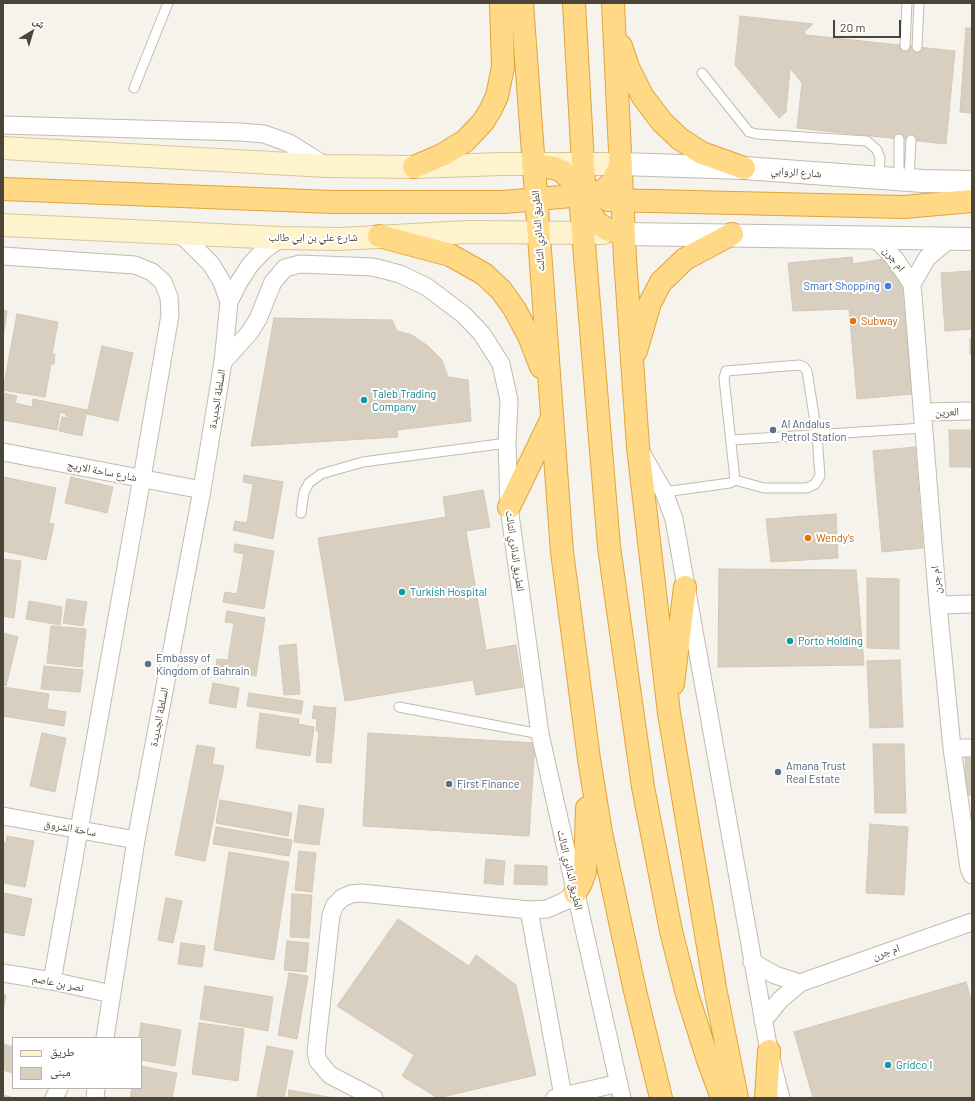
<!DOCTYPE html>
<meta charset="utf-8">
<style>
body{margin:0}
#map{position:relative;width:975px;height:1101px;overflow:hidden;background:#f6f3ec;font-family:Barlow,"Noto Naskh Arabic",sans-serif}
canvas{display:block}
.frame{position:absolute;inset:0;border:4px solid #4b4439;pointer-events:none}
.legend{position:absolute;left:12px;top:1037px;width:130px;height:52px;box-sizing:border-box;background:#fff;border:1px solid #b7b4b0;margin:0;padding:5px 7px;list-style:none;font-size:12px;color:#4b4439}
.legend li{display:flex;align-items:center;gap:8px;height:20px}
.legend b{width:20px;border:1px solid #b7b4b0}
.north{position:absolute;left:12px;top:12px;width:40px;height:40px;-webkit-text-stroke:3px #fff;paint-order:stroke;rotate:38deg;font-size:11px;font-weight:700;line-height:16px;text-align:center;color:#4b4439}
.north::after{content:'';display:block;margin:auto;width:14px;height:18px;background:#4b4439;clip-path:polygon(50% 0,100% 100%,50% 72%,0 100%)}
.scale{position:absolute;left:833px;top:20px;width:68px;height:18px;box-sizing:border-box;border:2px solid #4b4439;border-top:0;padding-left:5px;font-size:12px;line-height:14px;white-space:nowrap;color:#4b4439;-webkit-text-stroke:3px #fff;paint-order:stroke}
</style>
<div id="map">
<canvas width="975" height="1101"></canvas>
<div class="frame"></div>
<ul class="legend">
<li><b style="height:5px;background:#fff3cd"></b>طريق</li>
<li><b style="height:11px;background:#d8cfc1"></b>مبنى</li>
</ul>
<div class="north">ش</div>
<div class="scale">20 m</div>
</div>
<script>
const g = document.querySelector('canvas').getContext('2d');
g.lineJoin = 'round';
function fill(path, color) { g.fillStyle = color; g.fill(path, 'evenodd'); }
const poly = rows => new Path2D(rows.map(r => 'M' + r).join(''));
function stroke(path, color, width, dash) { g.strokeStyle = color; g.lineWidth = width; g.lineCap = dash ? 'butt' : 'round'; g.setLineDash(dash || []); g.stroke(path); }
function label(font, color, halo, rows, align = 'center') {
  g.font = font + ' Barlow,"Noto Naskh Arabic",sans-serif'; g.lineWidth = 4; g.setLineDash([]); g.textBaseline = 'middle'; g.strokeStyle = halo; g.fillStyle = color; for (const [text, x, y, turn = 0] of rows) {
    g.save(); g.translate(x, y); g.rotate((+turn || 0) * Math.PI / 180); g.textAlign = isNaN(turn) ? turn : align; if (halo) g.strokeText(text, 0, 0); g.fillText(text, 0, 0); g.restore();
  }
}
const building = poly([
 [740,16,813,24,804,32,806,35,955,51,946,144,797,128,802,83,790,68,786,112,779,118,735,65,740,16],
 [966,28,972,28,972,113,960,112,966,28],
 [852,257,853,264,889,258,900,267,912,394,857,399,849,309,793,311,788,263,852,257],
 [972,271,972,329,945,331,941,273,972,271],
 [3,310,7,311,3,339,3,310],
 [17,314,58,322,52,354,55,354,54,364,51,364,45,397,3,390,17,314],
 [274,318,392,320,397,331,412,335,428,346,442,360,448,377,468,380,471,421,397,430,398,437,251,446,274,318],
 [970,339,972,339,972,356,970,354,970,339],
 [102,346,133,353,118,421,87,414,102,346],
 [3,393,17,396,15,403,32,407,33,399,87,410,85,420,66,416,66,414,60,412,57,430,3,420,3,393],
 [62,417,85,421,82,436,59,431,62,417],
 [949,430,972,430,972,467,950,467,949,430],
 [915,447,923,548,882,552,873,451,915,447],
 [244,475,283,482,273,539,233,530,235,521,247,523,253,484,243,482,244,475],
 [3,477,56,488,49,523,54,524,46,560,3,551,3,477],
 [71,477,113,487,107,513,65,503,71,477],
 [483,490,490,527,466,531,486,650,516,645,523,687,476,695,473,680,345,701,318,538,446,517,443,497,483,490],
 [836,514,838,558,771,562,766,519,836,514],
 [235,544,274,551,264,609,223,602,225,592,237,594,244,554,234,552,235,544],
 [3,559,21,561,14,618,3,616,3,559],
 [719,569,856,570,864,665,718,667,719,569],
 [867,578,899,579,899,649,867,648,867,578],
 [67,599,87,602,83,626,63,623,67,599],
 [29,601,62,607,60,625,26,619,29,601],
 [227,611,265,618,256,676,216,669,217,659,228,660,234,623,225,622,227,611],
 [51,626,86,629,82,667,47,663,51,626],
 [3,633,18,637,6,686,3,685,3,633],
 [296,644,300,694,284,695,279,646,296,644],
 [900,660,903,727,870,728,867,661,900,660],
 [44,666,83,670,80,692,41,689,44,666],
 [213,683,239,688,236,708,209,703,213,683],
 [3,687,49,694,47,709,66,712,64,726,3,716,3,687],
 [249,693,303,701,301,714,247,706,249,693],
 [314,706,336,708,331,763,316,762,319,731,316,731,317,719,312,718,314,706],
 [260,713,299,719,298,724,314,727,310,756,256,748,260,713],
 [42,733,66,738,55,792,30,786,42,733],
 [368,733,535,743,529,836,363,826,368,733],
 [873,744,904,744,906,813,875,813,873,744],
 [197,745,215,748,212,764,224,766,205,861,175,855,197,745],
 [965,753,972,753,972,795,966,795,965,753],
 [220,800,292,813,288,836,216,823,220,800],
 [299,805,324,809,319,845,294,842,299,805],
 [870,824,908,827,904,895,866,893,870,824],
 [216,827,292,840,289,856,213,844,216,827],
 [7,836,34,841,25,887,3,883,3,843,6,843,7,836],
 [299,851,316,853,312,892,295,890,299,851],
 [229,852,289,862,274,960,214,950,229,852],
 [486,859,505,861,503,885,484,883,486,859],
 [515,865,547,866,547,885,514,884,515,865],
 [3,893,32,899,24,936,3,932,3,893],
 [292,894,312,895,309,938,290,937,292,894],
 [166,898,182,901,173,943,158,940,166,898],
 [398,919,469,966,476,955,516,985,536,1075,438,1098,402,1076,414,1055,337,1006,398,919],
 [287,941,309,943,306,972,284,970,287,941],
 [181,943,205,946,202,967,178,964,181,943],
 [289,973,308,976,297,1039,278,1035,289,973],
 [966,982,972,1003,972,1098,813,1098,794,1032,966,982],
 [205,986,273,997,268,1031,200,1019,205,986],
 [3,995,6,995,3,1010,3,995],
 [141,1023,181,1030,175,1066,141,1060,141,1038,139,1038,141,1023],
 [199,1023,244,1029,238,1081,192,1074,199,1023],
 [3,1044,13,1047,13,1073,3,1070,3,1044],
 [267,1046,293,1051,284,1098,257,1096,267,1046],
 [141,1066,177,1073,172,1098,130,1098,132,1088,141,1088,141,1066],
 [289,1090,334,1098,288,1098,289,1090],
 [3,1095,14,1098,3,1098,3,1095]
]);
const service = poly([
 [905,46,907,3],
 [917,47,919,3],
 [702,73,749,132,757,134,867,141,877,150,880,158,879,178],
 [134,88,168,3],
 [899,179,899,139],
 [909,180,911,140],
 [732,440,923,428],
 [664,492,730,483,735,480,724,378,726,371,799,365,804,367,807,371,817,435,820,476,815,484,807,488,764,488,735,480],
 [301,513,304,492,309,483,321,474,363,462,507,443],
 [399,707,540,734]
]);
const minor = poly([
 [3,125,240,132,264,134,289,143,326,166],
 [181,234,211,264,222,282,229,302],
 [874,237,895,259,912,284,938,605,952,748,969,868,972,875],
 [3,256,135,265,152,272,163,282,169,297,170,315,142,478,52,981],
 [912,284,927,258,949,239],
 [223,362,250,332,258,319,273,282,285,268,300,264,373,267,400,274,427,287,464,315,482,334,501,364,509,400,507,443,509,507,540,734,622,1098],
 [922,412,972,411],
 [639,449,664,492,674,519,769,1051,781,1098],
 [3,452,202,490],
 [938,605,972,604],
 [952,748,972,748],
 [3,816,136,840],
 [529,910,563,1096],
 [752,962,775,975,800,983],
 [3,973,52,981,112,994],
 [763,1021,780,1000,800,983,972,922],
 [105,1038,136,840,202,490,223,362,229,302,239,282,250,265,264,250,281,238],
 [54,1098,59,1088],
 [95,1098,96,1088],
 [374,1098,330,1075,318,1061,316,1052,331,915,335,905,342,898,351,894,361,893,529,910,547,909,565,901,575,893],
 [555,1098,619,1083]
]);
const tertiary = poly([
 [621,164,744,168,923,181,972,182],
 [624,234,972,239]
]);
const secondary = poly([
 [3,148,326,166,414,167,502,164,621,164],
 [3,225,281,238,340,239,468,232,603,233]
]);
const trunk = poly([
 [522,3,562,552,589,759,601,833,635,991,661,1098],
 [574,3,585,200,589,211,597,223,609,230,624,234],
 [613,3,625,258,638,447,669,713,715,988,737,1098],
 [621,46,628,67,643,97,662,122,680,139,702,153,744,168],
 [533,165,554,168,563,172,573,182,580,196,609,547,643,787,671,931,687,994,708,1060,722,1098],
 [414,167,442,155,465,141,483,122,491,109,497,96,503,67,501,3],
 [3,189,333,202,504,202,594,194,604,190,613,181,621,164],
 [608,200,904,207,972,201],
 [379,236,450,255,484,274,501,290,514,308,529,336,541,367],
 [636,351,650,303,661,282,685,259,732,234],
 [509,507,552,418],
 [673,684,685,587],
 [575,893,581,883,585,872,587,808],
 [766,1098,769,1051]
]);
const markers = [
 [888,286,4,"#3f7fe0"],
 [853,321,4,"#e8710a"],
 [364,400,4,"#0f9aa8"],
 [773,430,4,"#5c6f8a"],
 [808,538,4,"#e8710a"],
 [402,592,4,"#0f9aa8"],
 [790,641,4,"#0f9aa8"],
 [148,664,4,"#5c6f8a"],
 [778,772,4,"#5c6f8a"],
 [449,784,4,"#5c6f8a"],
 [888,1065,4,"#0f9aa8"]
];
const streetNames = [
 ["شارع الروابي",796,172,4],
 ["الطريق الدائري الثالث",538,231,-94],
 ["شارع علي بن ابي طالب",313,237],
 ["ام جرن",894,259,51],
 ["السلطة الجديدة",217,399,-81],
 ["العرين",947,412,-2],
 ["شارع ساحة الاريج",102,471,11],
 ["الطريق الدائري الثالث",515,551,82],
 ["ام جرن",936,580,-95],
 ["السلطة الجديدة",159,717,-79],
 ["ساحة الشروق",70,828,10],
 ["الطريق الدائري الثالث",570,870,77],
 ["ام جرن",886,952,-19],
 ["نصر بن عاصم",58,983,11]
];
const shopNames = [
 ["Smart Shopping",880,286]
];
const foodNames = [
 ["Subway",861,321],
 ["Wendy's",816,538]
];
const cultureNames = [
 ["Taleb Trading",372,394],
 ["Company",372,407],
 ["Turkish Hospital",410,592],
 ["Porto Holding",798,641],
 ["Gridco I",896,1065]
];
const serviceNames = [
 ["Al Andalus",781,424],
 ["Petrol Station",781,437],
 ["Embassy of",156,658],
 ["Kingdom of Bahrain",156,671],
 ["Amana Trust",786,766],
 ["Real Estate",786,779],
 ["First Finance",457,784]
];
fill(building, '#d8cfc1');
stroke(building, '#d3c7b4', 1);
stroke(service, '#c2bbae', 11);
stroke(minor, '#c2bbae', 19);
stroke(tertiary, '#c2bbae', 24);
stroke(secondary, '#d6c79b', 24);
stroke(trunk, '#e0a43c', 24);
stroke(service, '#fff', 9);
stroke(minor, '#fff', 17);
stroke(tertiary, '#fff', 22);
stroke(secondary, '#fff3cd', 22);
stroke(trunk, '#ffd985', 22);
for (const [x, y, r, color] of markers) { const dot = new Path2D(); dot.arc(x, y, r, 0, 2 * Math.PI); g.fillStyle = color; g.fill(dot); stroke(dot, '#fff', 1.5); }
label('11px', '#4b4439', '#fff', streetNames);
label('11px', '#366cbe', '#fff', shopNames, 'right');
label('11px', '#c56008', '#fff', foodNames, 'left');
label('11px', '#0d838f', '#fff', cultureNames, 'left');
label('11px', '#4e5e75', '#fff', serviceNames, 'left');
</script>
